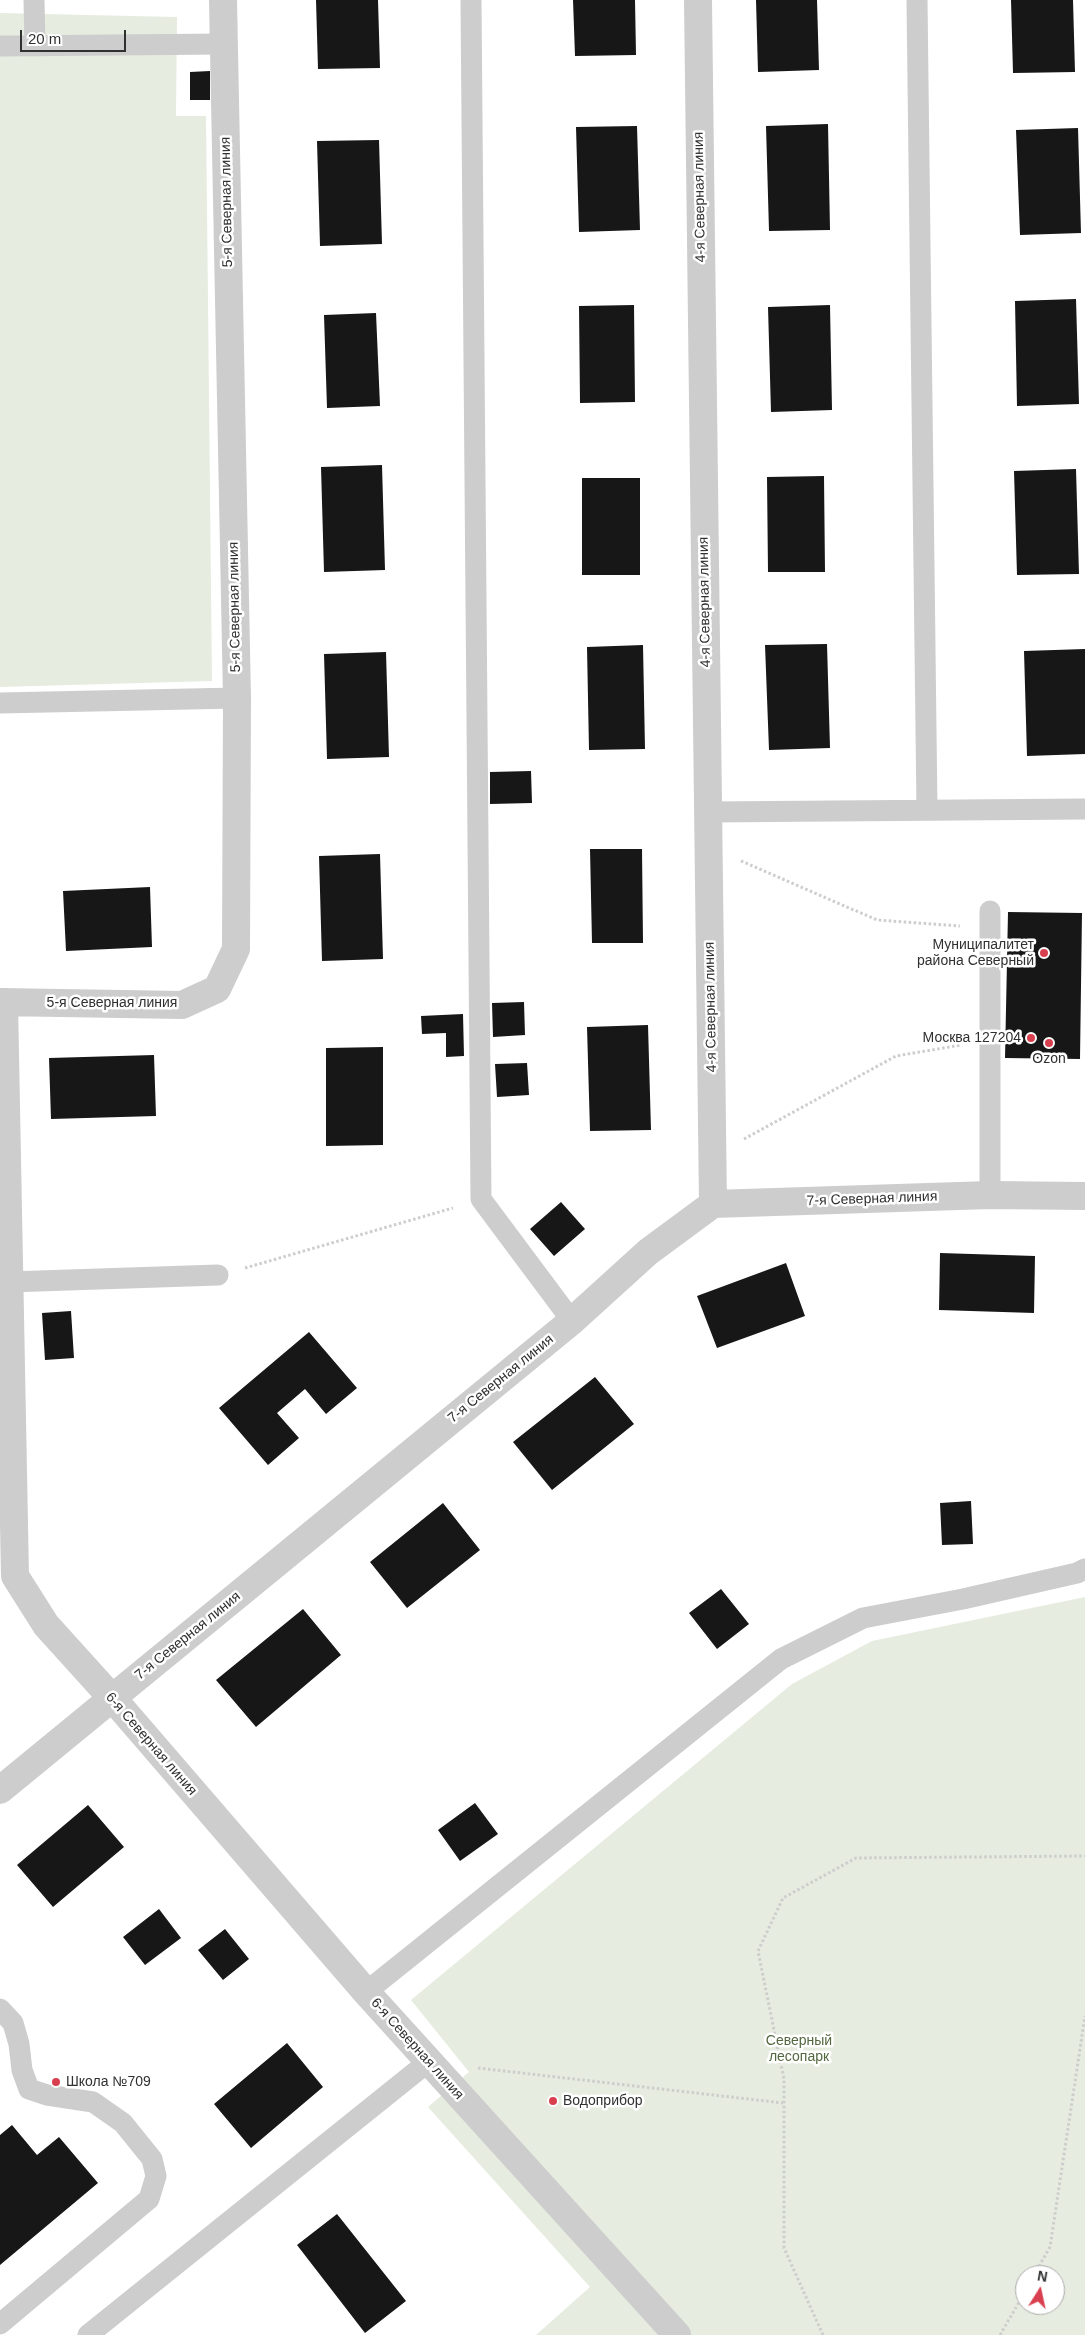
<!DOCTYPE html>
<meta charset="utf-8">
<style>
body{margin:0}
#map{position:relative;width:1085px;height:2335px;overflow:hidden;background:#fff;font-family:Arial,sans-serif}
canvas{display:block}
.north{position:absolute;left:1015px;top:2265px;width:50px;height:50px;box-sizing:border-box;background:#fff;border:1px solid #acacac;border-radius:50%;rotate:10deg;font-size:14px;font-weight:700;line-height:20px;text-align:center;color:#303030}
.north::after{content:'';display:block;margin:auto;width:18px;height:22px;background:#d9404f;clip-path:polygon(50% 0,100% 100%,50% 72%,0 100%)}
.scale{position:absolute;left:20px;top:30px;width:106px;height:22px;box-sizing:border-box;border:2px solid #303030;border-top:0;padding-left:6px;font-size:15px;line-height:18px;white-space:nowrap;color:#303030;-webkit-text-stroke:4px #fff;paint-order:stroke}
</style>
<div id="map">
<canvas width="1085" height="2335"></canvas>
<div class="north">N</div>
<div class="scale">20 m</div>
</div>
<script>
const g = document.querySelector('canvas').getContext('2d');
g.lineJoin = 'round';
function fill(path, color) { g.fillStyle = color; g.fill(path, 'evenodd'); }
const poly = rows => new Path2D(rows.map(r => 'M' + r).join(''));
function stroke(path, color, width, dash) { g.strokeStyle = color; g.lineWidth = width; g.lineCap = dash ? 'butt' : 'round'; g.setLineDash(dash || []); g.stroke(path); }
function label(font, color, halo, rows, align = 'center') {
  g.font = font + ' Arial,sans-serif'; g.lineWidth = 5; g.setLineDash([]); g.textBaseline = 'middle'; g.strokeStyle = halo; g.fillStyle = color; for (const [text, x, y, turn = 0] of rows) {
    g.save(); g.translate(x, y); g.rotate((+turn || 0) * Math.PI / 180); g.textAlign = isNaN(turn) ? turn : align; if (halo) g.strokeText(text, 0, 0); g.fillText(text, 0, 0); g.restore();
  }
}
const green = poly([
 [0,13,177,17,176,116,206,116,212,681,0,687],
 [1085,1597,1085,2335,536,2335,590,2287,428,2107,469,2072,411,2000,792,1684,872,1641],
 [1025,2275,1055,2275,1055,2305,1025,2305]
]);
const building = poly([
 [316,0,378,0,380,68,318,69],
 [573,0,635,0,636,55,575,56],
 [756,0,817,0,819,70,758,72],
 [1011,0,1073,0,1075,72,1013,73],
 [210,71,210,100,190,100,190,72],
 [828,124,830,230,769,231,766,126],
 [637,126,640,230,579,232,576,127],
 [1078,128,1081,233,1020,235,1016,130],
 [379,140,382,244,320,246,317,141],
 [1076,299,1079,404,1017,406,1015,301],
 [634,305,635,402,580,403,579,306],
 [830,305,832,410,771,412,768,307],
 [376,313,380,406,327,408,324,315],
 [382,465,385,570,324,572,321,467],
 [1076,469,1079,574,1017,575,1014,471],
 [824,476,825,572,768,572,767,477],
 [582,478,640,478,640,575,582,575],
 [827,644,830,748,769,750,765,645],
 [643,645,645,749,589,750,587,647],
 [1085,649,1085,754,1027,756,1024,651],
 [386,652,389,757,327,759,324,654],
 [531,771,532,803,490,804,490,772],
 [590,849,642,849,643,943,592,943],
 [380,854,383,959,322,961,319,856],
 [150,887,152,947,66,951,63,891],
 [1008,912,1082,913,1080,1059,1005,1058],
 [524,1002,525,1035,493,1037,492,1003],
 [463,1014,464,1056,446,1057,446,1033,422,1034,421,1016],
 [648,1025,651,1130,590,1131,587,1027],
 [383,1047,383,1145,326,1146,326,1048],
 [154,1055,156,1116,51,1119,49,1058],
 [527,1063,529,1095,497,1097,495,1064],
 [561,1202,585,1229,554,1256,530,1229],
 [940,1253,1035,1256,1034,1313,939,1310],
 [786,1263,805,1316,717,1348,697,1296],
 [71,1311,74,1358,45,1360,42,1313],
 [309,1332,357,1388,326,1414,305,1389,277,1413,299,1438,268,1465,219,1408],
 [595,1377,634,1424,552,1490,513,1442],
 [971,1501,973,1544,942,1545,940,1503],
 [443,1503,480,1550,407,1608,370,1562],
 [721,1589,749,1624,717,1649,689,1613],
 [303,1609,341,1655,256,1727,216,1680],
 [475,1803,498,1834,460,1861,438,1830],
 [88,1805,124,1847,53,1907,17,1865],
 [159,1909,181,1938,145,1965,123,1937],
 [225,1929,249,1959,223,1980,198,1950],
 [287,2043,323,2087,251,2148,214,2104],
 [12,2125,37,2155,59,2137,98,2183,0,2265,0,2135],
 [337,2214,406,2301,365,2333,297,2245]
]);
const path = poly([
 [741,861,877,920,960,926],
 [744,1139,896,1056,961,1045],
 [245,1268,453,1208],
 [478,2068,783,2103],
 [1034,2275,1050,2247,1085,2016],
 [823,2335,784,2248,784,2079,758,1951,783,1898,856,1858,1085,1856],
 [1000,2335,1025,2292]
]);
const lane = poly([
 [34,0,35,46],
 [471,0,481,1199,572,1321],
 [917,0,927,810],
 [0,46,224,44],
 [0,703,237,698],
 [708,812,1085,809],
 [990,911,990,1195],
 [9,1282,218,1275],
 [366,1992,781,1659,863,1618,963,1599,1077,1573,1085,1569],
 [0,2009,13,2023,19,2044,22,2070,29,2089,47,2095,93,2102,123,2123,152,2159,156,2176,149,2199,0,2324],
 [88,2335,428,2062]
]);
const street = poly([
 [698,0,713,1204],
 [0,1002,182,1005,217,989,236,949,237,698,223,0],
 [4,1002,15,1576,46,1625,121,1708,366,1992,677,2335],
 [0,1790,572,1321,648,1252,713,1204,990,1195,1085,1196]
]);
const markers = [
 [1044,953,5,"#d9404f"],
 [1031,1038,5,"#d9404f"],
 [1049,1043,5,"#d9404f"],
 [56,2082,5,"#d9404f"],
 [553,2101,5,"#d9404f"]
];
const streetNames = [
 ["4-я Северная линия",700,197,-91],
 ["5-я Северная линия",227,202,-91],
 ["4-я Северная линия",705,602,-91],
 ["5-я Северная линия",235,607,-91],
 ["5-я Северная линия",112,1003],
 ["4-я Северная линия",711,1007,-91],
 ["7-я Северная линия",872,1199,-2],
 ["7-я Северная линия",501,1379,-39],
 ["7-я Северная линия",188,1636,-39],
 ["6-я Северная линия",151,1744,49],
 ["6-я Северная линия",417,2049,48]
];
const poiNames = [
 ["Муниципалитет",1034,945],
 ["района Северный",1034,961],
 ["Москва 127204",1021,1038],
 ["Ozon",1049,1059,"center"],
 ["Школа №709",66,2082,"left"],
 ["Водоприбор",563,2101,"left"]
];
const parkNames = [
 ["Северный",799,2041],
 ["лесопарк",799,2057]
];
fill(green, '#e6ecdf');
fill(building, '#171717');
stroke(path, '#cdcdcd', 3, [2.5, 2.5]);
stroke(lane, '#cdcdcd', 21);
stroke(street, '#cdcdcd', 28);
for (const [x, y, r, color] of markers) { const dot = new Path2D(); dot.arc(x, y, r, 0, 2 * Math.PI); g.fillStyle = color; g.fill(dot); stroke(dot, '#fff', 2); }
label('14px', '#303030', '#fff', streetNames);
label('14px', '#303030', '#fff', poiNames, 'right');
label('14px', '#546840', '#fff', parkNames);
</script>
